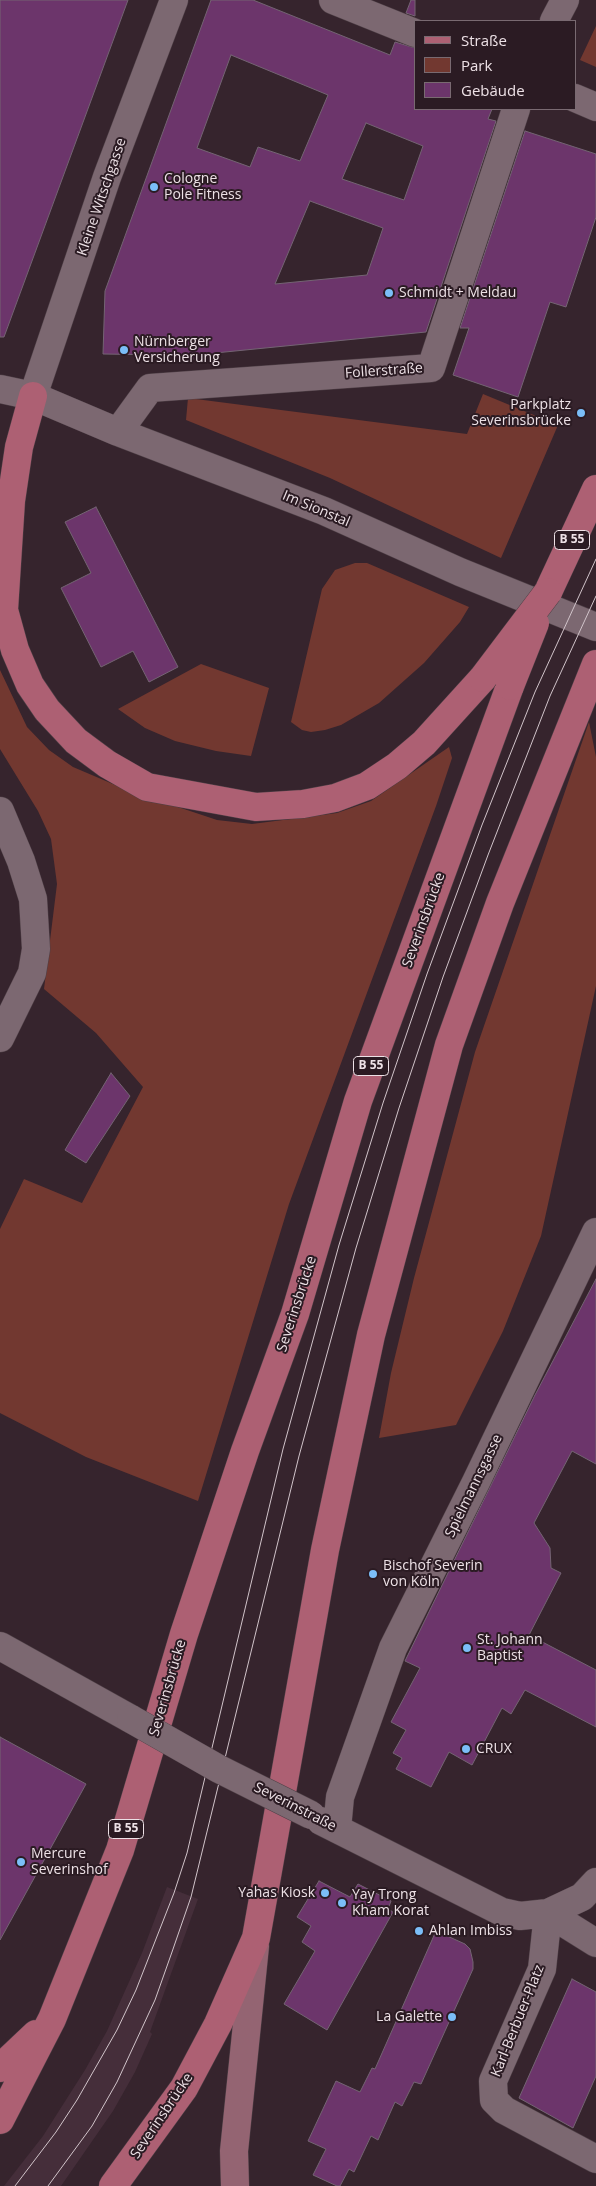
<!DOCTYPE html>
<meta charset="utf-8">
<style>
body{margin:0}
#map{position:relative;width:596px;height:2186px;overflow:hidden;background:#36242d;font-family:"Open Sans",sans-serif}
canvas{display:block}
.legend{position:absolute;left:414px;top:20px;width:162px;height:90px;box-sizing:border-box;background:#2b1b23;border:1px solid #796a71;margin:0;padding:6px 9px;list-style:none;font-size:15px;color:#ede1e6}
.legend li{display:flex;align-items:center;gap:10px;height:25px}
.legend b{width:25px;border:1px solid #796a71}
</style>
<div id="map">
<canvas width="596" height="2186"></canvas>
<ul class="legend">
<li><b style="height:6px;background:#ad6073"></b>Straße</li>
<li><b style="height:14px;background:#723830"></b>Park</li>
<li><b style="height:14px;background:#6c356b"></b>Gebäude</li>
</ul>
</div>
<script>
const g = document.querySelector('canvas').getContext('2d');
g.lineJoin = 'round';
function fill(path, color) { g.fillStyle = color; g.fill(path, 'evenodd'); }
const poly = rows => new Path2D(rows.map(r => 'M' + r).join(''));
function stroke(path, color, width, dash) { g.strokeStyle = color; g.lineWidth = width; g.lineCap = dash ? 'butt' : 'round'; g.setLineDash(dash || []); g.stroke(path); }
function label(font, color, halo, rows, align = 'center') {
  g.font = font + ' "Open Sans",sans-serif'; g.lineWidth = 4; g.setLineDash([]); g.textBaseline = 'middle'; g.strokeStyle = halo; g.fillStyle = color; for (const [text, x, y, turn = 0] of rows) {
    g.save(); g.translate(x, y); g.rotate((+turn || 0) * Math.PI / 180); g.textAlign = isNaN(turn) ? turn : align; if (halo) g.strokeText(text, 0, 0); g.fillText(text, 0, 0); g.restore();
  }
}
const built = poly([
 [167,1887,198,1899,150,2032,152,2034,135,2072,113,2111,61,2186,4,2186,43,2136,85,2070,107,2031,142,1953]
]);
const green = poly([
 [596,26,596,67,580,60],
 [483,394,558,425,501,558,330,478,186,420,188,398,467,434],
 [355,563,367,563,469,607,460,622,424,663,379,703,341,725,325,730,311,732,302,730,291,722,322,589,335,570],
 [201,664,269,688,251,756,216,751,175,741,145,728,118,709],
 [0,670,27,727,49,750,73,767,127,790,217,820,252,824,337,813,371,801,449,747,452,758,436,806,289,1204,198,1501,86,1457,0,1413,0,1229,24,1179,82,1203,143,1087,96,1033,44,989,57,884,51,839,38,811,0,749],
 [589,722,596,757,596,986,541,1236,503,1331,456,1425,379,1438,391,1373,414,1278,475,1052]
]);
const building = poly([
 [0,0,128,0,4,337,0,337,0,0],
 [211,0,253,0,390,55,395,42,415,48,415,109,492,109,488,119,496,121,426,332,215,353,219,363,168,355,103,354,105,291,211,0],
 [231,55,328,95,300,161,258,147,250,167,197,148,231,55],
 [366,123,423,146,404,200,342,179,366,123],
 [310,201,383,228,367,275,275,284,310,201],
 [411,0,415,0,415,16,406,13,411,0],
 [525,131,596,154,596,217,566,307,550,302,518,397,453,375,469,328,460,328,525,131],
 [96,507,178,667,149,682,133,651,101,667,61,588,91,573,65,522,96,507],
 [111,1073,130,1096,86,1163,65,1150,111,1073],
 [596,1279,596,1464,572,1451,534,1523,550,1548,551,1568,561,1573,529,1635,596,1670,596,1727,525,1690,511,1714,502,1708,472,1765,449,1752,431,1787,396,1769,402,1758,393,1753,406,1730,391,1722,420,1668,405,1661,535,1395,596,1279],
 [0,1737,86,1784,0,1940,0,1737],
 [319,1881,350,1897,358,1884,391,1901,388,1909,393,1912,327,2030,284,2004,315,1951,302,1942,311,1926,297,1917,319,1881],
 [436,1931,465,1944,470,1949,473,1962,473,1969,421,2084,414,2082,402,2106,395,2102,378,2140,371,2136,354,2172,349,2169,340,2186,337,2186,313,2175,326,2149,308,2141,336,2081,360,2092,372,2068,375,2069,436,1931],
 [572,1979,596,1992,596,2076,573,2128,519,2098,572,1979]
]);
const minor = poly([
 [333,0,415,33],
 [554,21,565,0],
 [575,98,596,107],
 [0,389,33,396,118,432,324,511,460,572,596,627],
 [118,432,150,388,431,368,516,109],
 [0,811,21,861,33,899,36,949,32,973,0,1038],
 [0,1646,131,1719],
 [321,1821,502,1912,520,1916,548,1913,582,1897,596,1882],
 [337,1829,340,1797,393,1648,476,1482,596,1232],
 [548,1913,542,1969,493,2081,494,2100,504,2110,596,2159],
 [548,1913,596,1943]
]);
const tertiary = poly([
 [33,396,107,177,174,0]
]);
const secondary = poly([
 [235,2186,234,2151,255,1946]
]);
const primary = poly([
 [33,396,19,447,11,501,4,610,15,650,30,685,47,710,76,741,107,764,147,787,256,807,303,804,335,798,367,786,397,766,424,743,483,678],
 [548,592,596,489],
 [0,2068,36,2034],
 [0,2120,52,2019,120,1850,184,1634,245,1451,295,1314,358,1101,510,686],
 [113,2186,184,2088,218,2024,256,1938,325,1550,371,1335,449,1045,500,903,596,664]
]);
const tram = poly([
 [15,2186,56,2132,77,2100,117,2030,136,1990,174,1893,187,1853,283,1449,339,1245,383,1103,427,974,482,825,535,692,596,559],
 [48,2186,92,2126,117,2082,155,2000,172,1952,191,1897,299,1456,356,1248,399,1108,443,977,488,855,550,696,596,596]
]);
const minorBridge = poly([
 [131,1719,219,1769,311,1815]
]);
const primaryBridge = poly([
 [483,678,548,592],
 [510,686,535,623]
]);
const markers = [
 [154,187,5,"#7bbef8"],
 [389,293,5,"#7bbef8"],
 [124,350,5,"#7bbef8"],
 [581,413,5,"#7bbef8"],
 [373,1574,5,"#7bbef8"],
 [467,1648,5,"#7bbef8"],
 [466,1749,5,"#7bbef8"],
 [21,1862,5,"#7bbef8"],
 [325,1893,5,"#7bbef8"],
 [342,1903,5,"#7bbef8"],
 [419,1931,5,"#7bbef8"],
 [452,2017,5,"#7bbef8"]
];
const shields = [
 [572,540,35],
 [371,1066,35],
 [126,1829,35]
];
const shieldNames = [
 ["B 55",572,540],
 ["B 55",371,1066],
 ["B 55",126,1829]
];
const poiNames = [
 ["Cologne",164,179],
 ["Pole Fitness",164,195],
 ["Schmidt + Meldau",399,293],
 ["Nürnberger",134,342],
 ["Versicherung",134,358],
 ["Parkplatz",571,405,"right"],
 ["Severinsbrücke",571,421,"right"],
 ["Bischof Severin",383,1566],
 ["von Köln",383,1582],
 ["St. Johann",477,1640],
 ["Baptist",477,1656],
 ["CRUX",476,1749],
 ["Mercure",31,1854],
 ["Severinshof",31,1870],
 ["Yahas Kiosk",315,1893,"right"],
 ["Yay Trong",352,1895],
 ["Kham Korat",352,1911],
 ["Ahlan Imbiss",429,1931],
 ["La Galette",442,2017,"right"]
];
const streetNames = [
 ["Kleine Witschgasse",102,197,-71],
 ["Follerstraße",384,371,-4],
 ["Im Sionstal",316,509,23],
 ["Severinsbrücke",424,920,-70],
 ["Severinsbrücke",297,1304,-72],
 ["Spielmannsgasse",474,1486,-64],
 ["Severinsbrücke",168,1688,-74],
 ["Severinstraße",295,1807,27],
 ["Karl-Berbuer-Platz",518,2021,-68],
 ["Severinsbrücke",162,2116,-56]
];
fill(built, '#452e3a');
fill(green, '#723830');
fill(building, '#6c356b');
stroke(building, '#746473', 1);
stroke(minor, '#4f4047', 29);
stroke(tertiary, '#4f4047', 29);
stroke(secondary, '#4f4047', 29);
stroke(primary, '#4f4047', 29);
stroke(minor, '#7c6871', 28);
stroke(tertiary, '#7c6871', 28);
stroke(secondary, '#946472', 28);
stroke(primary, '#ad6073', 28);
stroke(tram, '#d1c4ca', 1);
stroke(minorBridge, '#4f4047', 29, []);
stroke(primaryBridge, '#4f4047', 29, []);
stroke(minorBridge, '#7c6871', 28);
stroke(primaryBridge, '#ad6073', 28);
for (const [x, y, r, color] of markers) { const dot = new Path2D(); dot.arc(x, y, r, 0, 2 * Math.PI); g.fillStyle = color; g.fill(dot); stroke(dot, '#2b1b23', 2); }
for (const [x, y, w] of shields) { const box = new Path2D(); box.roundRect(x - w / 2, y - 9.5, w, 19, 4); g.fillStyle = '#2b1b23'; g.fill(box); stroke(box, '#ede1e6', 1); }
label('bold 12px', '#ede1e6', null, shieldNames);
label('14px', '#ede1e6', '#2b1b23', poiNames, 'left');
label('14px', '#ede1e6', '#2b1b23', streetNames);
</script>
